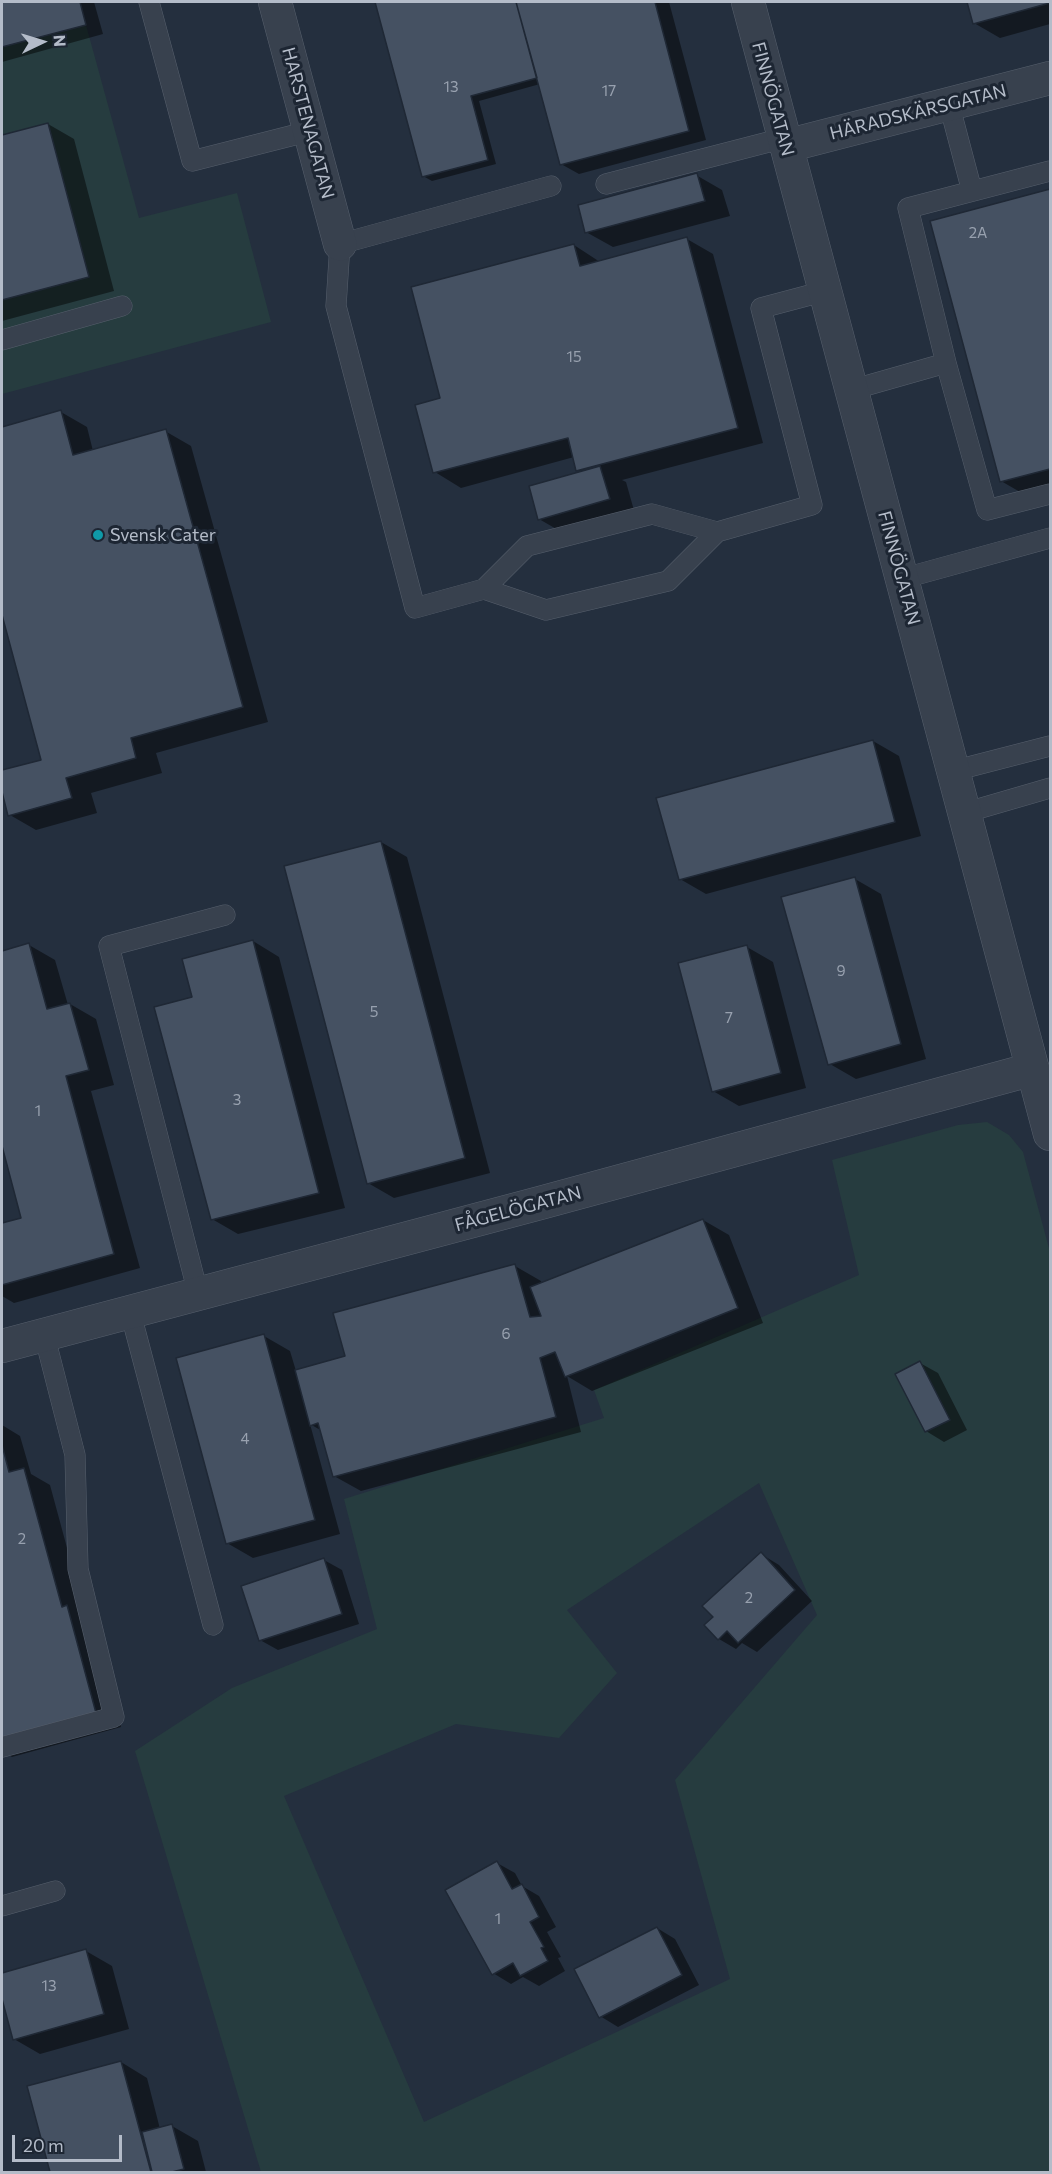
<!DOCTYPE html>
<meta charset="utf-8">
<style>
body{margin:0}
#map{position:relative;width:1052px;height:2174px;overflow:hidden;background:#242f3e;font-family:Commissioner,sans-serif}
canvas{display:block}
.frame{position:absolute;inset:0;border:3px solid #b4bcc9;pointer-events:none}
.north{position:absolute;left:12px;top:12px;width:60px;height:60px;-webkit-text-stroke:4px #1d2633;paint-order:stroke;rotate:86deg;font-size:16px;font-weight:700;line-height:24px;text-align:center;color:#b4bcc9}
.north::after{content:'';display:block;margin:auto;width:21px;height:27px;background:#b4bcc9;clip-path:polygon(50% 0,100% 100%,50% 72%,0 100%)}
.scale{position:absolute;left:12px;top:2135px;width:110px;height:27px;box-sizing:border-box;border:3px solid #b4bcc9;border-top:0;padding-left:8px;font-size:18px;line-height:21px;white-space:nowrap;color:#b4bcc9;-webkit-text-stroke:4px #1d2633;paint-order:stroke}
</style>
<div id="map">
<canvas width="1052" height="2174"></canvas>
<div class="frame"></div>
<div class="north">N</div>
<div class="scale">20 m</div>
</div>
<script>
const g = document.querySelector('canvas').getContext('2d');
g.lineJoin = 'round';
function fill(path, color) { g.fillStyle = color; g.fill(path, 'evenodd'); }
const poly = rows => new Path2D(rows.map(r => 'M' + r).join(''));
function stroke(path, color, width, dash) { g.strokeStyle = color; g.lineWidth = width; g.lineCap = dash ? 'butt' : 'round'; g.setLineDash(dash || []); g.stroke(path); }
function label(font, color, halo, rows, align = 'center') {
  g.font = font + ' Commissioner,sans-serif'; g.lineWidth = 6; g.setLineDash([]); g.textBaseline = 'middle'; g.strokeStyle = halo; g.fillStyle = color; for (const [text, x, y, turn = 0] of rows) {
    g.save(); g.translate(x, y); g.rotate((+turn || 0) * Math.PI / 180); g.textAlign = isNaN(turn) ? turn : align; if (halo) g.strokeText(text, 0, 0); g.fillText(text, 0, 0); g.restore();
  }
}
const green = poly([
 [86,25,139,218,237,193,271,322,2,394,2,47],
 [987,1122,1009,1135,1023,1152,1050,1252,1050,2172,261,2172,135,1751,232,1688,377,1629,344,1499,604,1418,594,1390,859,1275,832,1160,958,1125],
 [759,1483,817,1615,675,1780,730,1979,424,2122,284,1796,456,1724,559,1738,617,1673,567,1610]
]);
const shadow = poly([
 [2,2,94,2,103,34,2,62],
 [376,2,669,2,706,140,579,174,561,164,540,84,479,101,496,164,432,181,423,176],
 [969,2,1050,2,1050,24,1000,38,974,23],
 [48,124,74,139,114,291,2,321,2,137],
 [696,175,722,190,730,216,613,247,586,232],
 [1050,190,1050,490,1027,496,1001,481,932,222],
 [687,239,713,254,763,443,622,480,626,482,635,514,565,534,539,519,582,472,577,470,574,457,461,488,435,472,442,399,574,245,600,262],
 [61,412,87,427,93,451,165,431,191,446,268,722,156,753,162,773,91,793,97,813,36,830,10,815,2,786,2,772,43,761,2,610,2,428],
 [873,741,899,756,921,836,706,894,680,879],
 [381,842,407,857,490,1173,394,1198,368,1183],
 [855,879,881,894,926,1059,856,1079,830,1064],
 [253,941,279,957,345,1208,238,1234,212,1219,194,998],
 [29,945,55,960,68,1005,70,1004,96,1019,114,1085,91,1091,140,1268,14,1303,2,1296,2,1224,23,1219,2,1140,2,952],
 [747,947,773,962,806,1088,739,1106,713,1091],
 [703,1220,729,1235,763,1323,592,1391,567,1376,581,1432,361,1491,334,1476,322,1431,310,1424,340,1534,253,1558,227,1543,264,1336,290,1351,296,1371,347,1357,515,1266,541,1281,542,1284],
 [920,1363,938,1373,967,1430,944,1442,926,1431],
 [2,1425,20,1436,31,1474,50,1485,86,1618,93,1622,121,1727,12,1757,2,1751],
 [761,1554,779,1565,812,1601,757,1652,742,1643,736,1649,719,1639,715,1618],
 [324,1560,342,1570,359,1624,278,1650,260,1640],
 [497,1863,515,1873,522,1886,539,1896,556,1927,547,1932,561,1957,558,1958,565,1971,539,1986,523,1977,511,1984,493,1973],
 [657,1928,675,1939,699,1985,618,2027,600,2016],
 [86,1951,112,1966,129,2029,40,2054,14,2039,2,1993,2,1975],
 [121,2062,147,2078,160,2129,172,2126,198,2141,206,2172,52,2172,29,2087]
]);
const building = poly([
 [2,2,80,2,86,25,2,47,2,2],
 [375,2,516,2,537,78,471,96,488,160,422,177,375,2],
 [516,2,655,2,689,131,560,165,516,2],
 [967,2,1050,2,1050,3,973,24,967,2],
 [48,123,89,277,2,300,2,135,48,123],
 [697,173,705,201,585,233,578,205,697,173],
 [1050,189,1050,469,1000,482,930,221,1050,189],
 [687,237,738,428,576,471,568,438,433,473,415,405,440,398,411,287,574,244,580,266,687,237],
 [61,410,73,455,166,429,243,707,131,738,136,758,66,778,72,798,8,816,2,792,2,770,41,760,2,615,2,427,61,410],
 [600,466,610,499,538,520,529,486,600,466],
 [873,740,895,822,679,880,656,798,873,740],
 [381,841,465,1158,367,1184,284,866,381,841],
 [855,877,901,1044,828,1065,781,897,855,877],
 [253,940,319,1193,211,1220,154,1007,192,997,182,959,253,940],
 [29,943,47,1009,70,1003,89,1070,66,1076,114,1254,2,1285,2,1223,21,1218,2,1146,2,951,29,943],
 [747,945,781,1073,712,1092,678,963,747,945],
 [703,1219,738,1308,565,1377,555,1352,540,1358,556,1417,333,1477,318,1423,310,1426,295,1370,345,1356,333,1313,515,1264,530,1317,541,1316,530,1287,703,1219],
 [264,1334,315,1520,226,1544,176,1358,264,1334],
 [920,1361,950,1420,925,1432,895,1374,920,1361],
 [2,1445,9,1472,24,1468,62,1607,67,1605,96,1713,2,1739,2,1445],
 [761,1552,795,1590,738,1643,727,1631,718,1640,704,1625,713,1617,702,1606,761,1552],
 [324,1558,342,1614,259,1641,241,1586,324,1558],
 [497,1861,512,1889,522,1884,539,1917,530,1922,544,1947,541,1948,548,1961,520,1976,513,1963,492,1975,445,1890,497,1861],
 [657,1927,682,1975,599,2018,574,1969,657,1927],
 [86,1949,104,2014,13,2040,2,1999,2,1973,86,1949],
 [121,2061,151,2172,50,2172,27,2086,121,2061],
 [172,2124,184,2169,172,2172,152,2172,142,2132,172,2124]
]);
const lane = poly([
 [149,2,192,161,310,131],
 [949,104,972,191],
 [606,184,784,138],
 [2,340,122,306],
 [946,363,908,208,1050,171],
 [851,390,946,363,987,510,1050,494],
 [717,532,652,514,527,546,484,589,546,610,668,581,717,532,812,505,761,308,825,291],
 [901,579,1050,538],
 [484,589,415,608,336,306,340,244,551,186],
 [953,771,1050,746],
 [964,813,1050,788],
 [198,1293,109,946,225,915],
 [130,1311,213,1625],
 [2,1747,114,1717,78,1569,75,1455,44,1334],
 [2,1906,55,1891]
]);
const street = poly([
 [275,2,340,244],
 [748,2,1050,1134],
 [786,146,1050,78],
 [2,1346,540,1203,1033,1069]
]);
const markers = [
 [98,535,6,"#0f9aa8"]
];
const numberNames = [
 ["13",451,87],
 ["17",609,91],
 ["2A",978,233],
 ["15",574,357],
 ["9",841,971],
 ["5",374,1012],
 ["7",729,1018],
 ["3",237,1100],
 ["1",38,1111],
 ["6",506,1334],
 ["4",245,1439],
 ["2",22,1539],
 ["2",749,1598],
 ["1",498,1919],
 ["13",49,1986]
];
const streetNames = [
 ["FINNÖGATAN",773,99,75],
 ["HÄRADSKÄRSGATAN",918,112,-14],
 ["HARSTENAGATAN",308,123,75],
 ["FINNÖGATAN",899,568,75],
 ["FÅGELÖGATAN",518,1209,-15]
];
const poiNames = [
 ["Svensk Cater",110,535]
];
fill(green, '#263c3f');
fill(shadow, '#0007');
fill(building, '#455162');
stroke(building, '#1f2835', 1.5);
stroke(lane, '#565f6c', 21);
stroke(street, '#565f6c', 34);
stroke(lane, '#38414e', 20);
stroke(street, '#38414e', 33);
for (const [x, y, r, color] of markers) { const dot = new Path2D(); dot.arc(x, y, r, 0, 2 * Math.PI); g.fillStyle = color; g.fill(dot); stroke(dot, '#1d2633', 2); }
label('15px', '#98a1af', null, numberNames);
label('18px', '#b4bcc9', '#1d2633', streetNames);
label('18px', '#b4bcc9', '#1d2633', poiNames, 'left');
</script>
